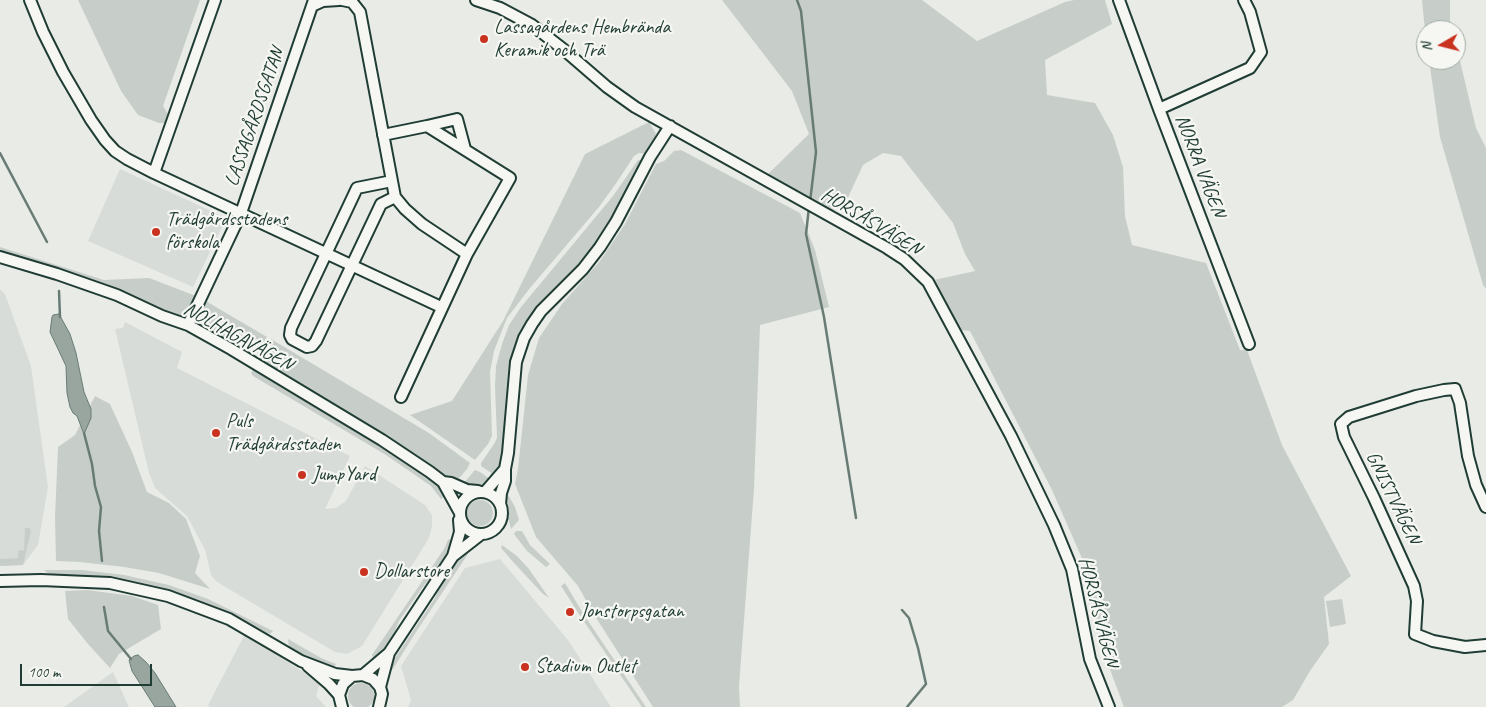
<!DOCTYPE html>
<meta charset="utf-8">
<style>
body{margin:0}
#map{position:relative;width:1486px;height:707px;overflow:hidden;background:#e9ebe7;font-family:Caveat,sans-serif}
canvas{display:block}
.north{position:absolute;left:1416px;top:20px;width:50px;height:50px;box-sizing:border-box;background:#f6f6f2;border:1px solid #a0aca6;border-radius:50%;rotate:262deg;font-size:14px;font-weight:700;line-height:20px;text-align:center;color:#1f3d34}
.north::after{content:'';display:block;margin:auto;width:18px;height:22px;background:#c8321e;clip-path:polygon(50% 0,100% 100%,50% 72%,0 100%)}
.scale{position:absolute;left:20px;top:664px;width:132px;height:22px;box-sizing:border-box;border:2px solid #1f3d34;border-top:0;padding-left:6px;font-size:15px;line-height:18px;white-space:nowrap;color:#1f3d34;-webkit-text-stroke:4px #f6f6f2;paint-order:stroke}
</style>
<div id="map">
<canvas width="1486" height="707"></canvas>
<div class="north">N</div>
<div class="scale">100 m</div>
</div>
<script>
const g = document.querySelector('canvas').getContext('2d');
g.lineJoin = 'round';
function fill(path, color) { g.fillStyle = color; g.fill(path, 'evenodd'); }
const poly = rows => new Path2D(rows.map(r => 'M' + r).join(''));
function stroke(path, color, width, dash) { g.strokeStyle = color; g.lineWidth = width; g.lineCap = dash ? 'butt' : 'round'; g.setLineDash(dash || []); g.stroke(path); }
function label(font, color, halo, rows, align = 'center') {
  g.font = font + ' Caveat,sans-serif'; g.lineWidth = 4.5; g.setLineDash([]); g.textBaseline = 'middle'; g.strokeStyle = halo; g.fillStyle = color; for (const [text, x, y, turn = 0] of rows) {
    g.save(); g.translate(x, y); g.rotate((+turn || 0) * Math.PI / 180); g.textAlign = isNaN(turn) ? turn : align; if (halo) g.strokeText(text, 0, 0); g.fillText(text, 0, 0); g.restore();
  }
}
const built = poly([
 [120,169,222,216,224,223,193,287,88,241],
 [0,289,5,294,31,366,48,487,38,545,23,565,0,566],
 [125,322,182,352,177,368,350,456,325,509,336,508,346,501,365,466,425,505,432,515,432,526,429,538,362,646,347,654,335,652,217,582,211,575,205,550,187,516,155,488,149,473,115,329,123,328],
 [500,559,568,640,611,707,408,707,411,700,401,666,465,568],
 [245,634,320,683,316,696,326,707,210,707,208,705],
 [113,672,129,707,64,707]
]);
const green = poly([
 [78,0,200,0,163,106,168,114,168,123,159,123,138,115,121,91],
 [722,0,922,0,977,41,1065,2,1074,0,1105,0,1112,24,1045,60,1047,95,1095,103,1113,135,1123,167,1125,216,1132,245,1206,263,1240,350,1247,350,1282,445,1351,576,1324,597,1329,644,1310,671,1293,700,1282,707,1124,707,1105,656,1084,563,1052,490,970,331,961,330,934,280,975,271,965,254,953,223,901,156,883,153,863,165,845,204,833,210,768,174,809,134,792,91],
 [1422,0,1450,0,1450,20,1453,30,1426,30,1426,41],
 [1456,44,1476,128,1486,148,1486,289,1483,285,1440,137,1429,60,1456,60],
 [649,122,656,134,654,140,647,154,639,153,634,156,617,182,599,207,530,288,507,318,494,351,490,372,492,436,488,444,475,460,410,415,452,401,503,321,585,154],
 [681,150,800,213,815,250,829,307,760,325,754,489,739,686,740,707,653,707,593,613,578,586,536,537,515,484,518,469,528,375,539,338,562,304,600,261,625,224,656,164,664,161,674,151],
 [638,160,644,160,612,221,593,250,525,329,504,450,499,467,494,475,481,466,481,463,494,444,497,438,495,386,496,366,502,344,509,325,521,307,613,196],
 [0,247,104,280,149,278,196,296,188,312,183,315,177,316,86,278,0,251],
 [204,300,267,337,258,353,232,339,230,342,204,328,198,317,199,311],
 [271,339,429,433,470,463,467,469,456,482,444,475,390,439,260,359],
 [253,370,412,466,433,481,446,495,441,499,431,486,386,455,253,376,251,373],
 [95,396,110,404,132,452,147,492,169,503,186,519,200,556,195,573,210,589,159,573,124,567,80,562,56,561,55,517,58,447,75,435],
 [475,470,480,472,490,479,482,486,477,488,462,485],
 [507,493,515,507,519,520,511,529,506,509],
 '467 513a13 13 0 1 1 26 0a13 13 0 1 1-26 0Z',
 [25,528,29,528,31,531,23,565,0,566,0,559,18,558,18,551,24,550],
 [516,531,522,531,530,545,550,564,546,567,527,551,514,534],
 [450,539,453,541,442,563,422,588,399,621,392,639,374,661,372,655,444,549,448,540],
 [502,545,517,556,529,569,549,598,542,593,514,563,501,548],
 [467,549,468,554,416,632,393,669,390,671,387,670,435,598,440,585,453,565,461,554],
 [44,570,82,570,124,575,169,585,208,599,273,631,270,634,265,633,218,610,183,596,142,584,98,577,50,575],
 [565,583,584,615,646,707,642,707,579,614,561,586],
 [87,590,132,596,158,605,161,629,119,654,110,668,88,644,68,619,65,591],
 [1342,599,1346,624,1330,627,1326,601],
 [288,639,321,658,336,664,333,670,312,661,289,648],
 '348 696a13 13 0 1 1 26 0a13 13 0 1 1-26 0Z'
]);
const water = poly([
 [59,314,70,334,76,353,84,392,91,409,91,418,84,434,77,416,73,413,70,407,67,393,66,366,50,332,52,317,53,315,59,314],
 [138,655,146,662,155,673,176,707,155,707,132,671,129,660,134,656,138,655]
]);
const stream = poly([
 [797,0,801,11,816,152,810,202],
 [0,153,47,242],
 [809,207,806,234,824,317,856,518],
 [59,291,60,317],
 [84,433,92,464,95,486,101,507,99,531,102,561],
 [104,607,108,631,131,659],
 [902,610,909,618,918,648,926,684,907,707]
]);
const street = poly([
 [30,0,43,32,63,72,91,120,105,140,115,151,127,159,154,173,441,307],
 [342,0,352,2,360,12,395,197,405,209,422,224,467,254],
 [476,0,500,8,532,25,563,49,607,87,635,107,887,248,904,259,928,282,1011,436,1054,525,1072,569,1090,659,1109,707],
 [1119,0,1159,109,1249,344],
 [312,6,323,1,339,0],
 [1159,109,1250,68,1261,52,1250,12,1244,0],
 [427,126,457,119,465,149],
 [383,135,427,126,510,178,467,254,401,397],
 [154,173,215,0],
 [392,181,357,188,291,328,290,335,292,339,307,347,312,346,316,341,381,204,395,197],
 [0,257,57,274,117,295,162,316,188,325,231,349,382,440,430,472,443,482,459,511],
 [188,325,241,213,314,0],
 [443,482,451,483,467,490,478,491],
 '460 513a21 21 0 1 1 42 0a21 21 0 1 1-42 0Z',
 [485,492,505,469],
 [500,504,501,493,505,481,505,469,508,453,516,362,524,338,532,324,541,311,583,269,600,247,616,222,650,157,670,126],
 [1486,507,1476,485,1468,456,1460,403,1455,389,1444,390,1416,396,1349,417,1341,424,1344,437,1374,498,1414,586,1417,601,1415,634,1433,641,1465,647,1486,645],
 [453,556,460,532,459,520],
 [0,581,41,580,110,583,168,596,229,619,301,661,335,674,352,676],
 [308,666,329,684,339,695],
 [363,675,389,653],
 [380,687,389,653,453,556,480,535],
 [342,707,339,695,343,684,352,676,363,675,373,679,380,687,382,694,379,707]
]);
const markers = [
 [484,39,5,"#c8321e"],
 [156,232,5,"#c8321e"],
 [216,433,5,"#c8321e"],
 [302,475,5,"#c8321e"],
 [364,572,5,"#c8321e"],
 [570,612,5,"#c8321e"],
 [525,667,5,"#c8321e"]
];
const poiNames = [
 ["Lassagårdens Hembrända",494,28],
 ["Keramik och Trä",494,51],
 ["Trädgårdsstadens",166,220],
 ["förskola",166,243],
 ["Puls",226,422],
 ["Trädgårdsstaden",226,445],
 ["JumpYard",312,475],
 ["Dollarstore",374,572],
 ["Jonstorpsgatan",580,612],
 ["Stadium Outlet",535,667]
];
const streetNames = [
 ["LASSAGÅRDSGATAN",255,117,-71],
 ["NORRA VÄGEN",1200,166,69],
 ["HORSÅSVÄGEN",871,222,31],
 ["NOLHAGAVÄGEN",238,337,29],
 ["GNISTVÄGEN",1393,498,64],
 ["HORSÅSVÄGEN",1098,612,76]
];
fill(built, '#d8dcd8');
fill(green, '#c7cec9');
fill(water, '#99a6a0');
stroke(water, '#687c75', 1);
stroke(stream, '#687c75', 2.5);
stroke(street, '#1f3d34', 14);
stroke(street, '#f6f6f2', 10);
for (const [x, y, r, color] of markers) { const dot = new Path2D(); dot.arc(x, y, r, 0, 2 * Math.PI); g.fillStyle = color; g.fill(dot); stroke(dot, '#f6f6f2', 2); }
label('20px', '#1f3d34', '#f6f6f2', poiNames, 'left');
label('20px', '#1f3d34', '#f6f6f2', streetNames);
</script>
